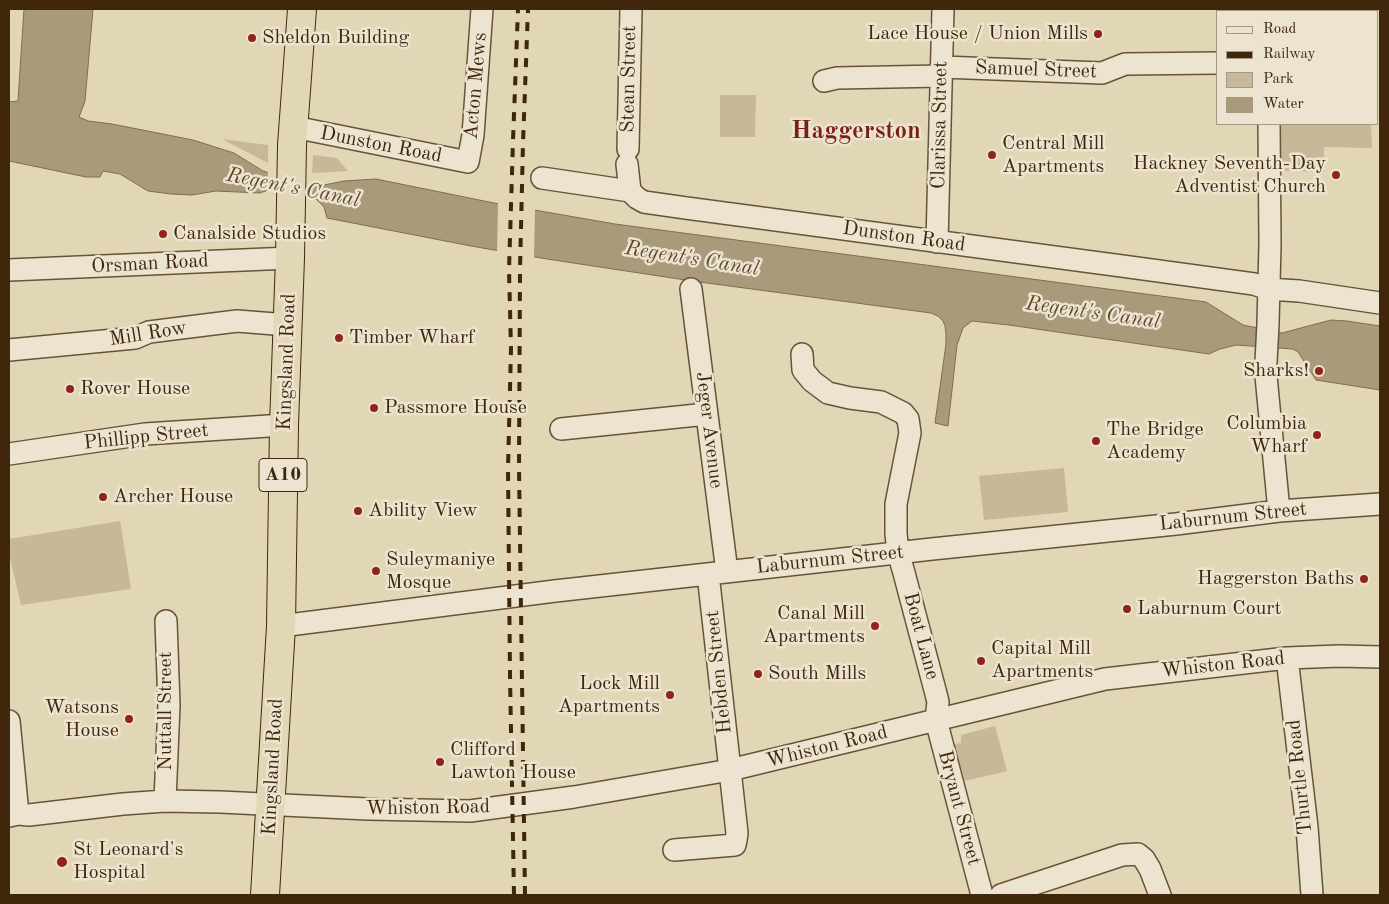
<!DOCTYPE html>
<style>
body{margin:0}
#map{position:relative;width:1389px;height:904px;overflow:hidden;background:#e1d6b6;font-family:"Old Standard TT",serif}
canvas{display:block}
.frame{position:absolute;inset:0;border:10px solid #40270b;pointer-events:none}
.legend{position:absolute;left:1216px;top:10px;width:162px;height:115px;box-sizing:border-box;background:#ece4d0;border:1px solid #a79881;margin:0;padding:6px 9px;list-style:none;font-size:15px;color:#40270b}
.legend li{display:flex;align-items:center;gap:10px;height:25px}
.legend b{width:25px;border:1px solid #a79881}
</style>
<div id="map">
<canvas width="1389" height="904"></canvas>
<div class="frame"></div>
<ul class="legend">
<li><b style="height:6px;background:#ece4d0"></b>Road</li>
<li><b style="height:6px;background:#40270b"></b>Railway</li>
<li><b style="height:14px;background:#c6b899"></b>Park</li>
<li><b style="height:14px;background:#aa9a7c"></b>Water</li>
</ul>
</div>
<script>
const g = document.querySelector('canvas').getContext('2d');
g.lineJoin = 'round';
function fill(path, color) { g.fillStyle = color; g.fill(path, 'evenodd'); }
const poly = rows => new Path2D(rows.map(r => 'M' + r).join(''));
function stroke(path, color, width, dash) { g.strokeStyle = color; g.lineWidth = width; g.lineCap = dash ? 'butt' : 'round'; g.setLineDash(dash || []); g.stroke(path); }
function label(font, color, halo, rows, align = 'center') {
  g.font = font + ' "Old Standard TT",serif'; g.lineWidth = 5; g.setLineDash([]); g.textBaseline = 'middle'; g.strokeStyle = halo; g.fillStyle = color; for (const [text, x, y, turn = 0] of rows) {
    g.save(); g.translate(x, y); g.rotate((+turn || 0) * Math.PI / 180); g.textAlign = isNaN(turn) ? turn : align; if (halo) g.strokeText(text, 0, 0); g.fillText(text, 0, 0); g.restore();
  }
}
const green = poly([
 [720,95,756,95,755,137,720,137],
 [1279,124,1371,124,1372,148,1324,147,1324,172,1280,171],
 [222,139,268,145,268,163],
 [313,155,337,158,348,171,312,173],
 [1064,468,1068,512,984,520,979,476],
 [120,521,131,589,21,605,9,554,9,539],
 [995,726,1007,771,965,781,954,744,961,743,961,735]
]);
const water = poly([
 [24,9,93,9,85,101,79,117,88,121,112,124,193,140,234,153,263,171,319,186,344,181,376,179,494,203,615,224,1206,302,1243,325,1282,333,1331,320,1347,321,1380,326,1380,390,1316,380,1298,352,1293,349,1236,345,1220,349,1209,354,1009,325,972,321,963,328,957,345,948,426,935,423,946,344,946,334,945,326,943,321,938,316,931,313,692,281,547,259,471,246,327,218,324,207,316,199,268,190,260,193,216,191,192,195,171,194,148,191,120,174,103,171,100,177,86,177,9,161,9,102,18,101,24,9]
]);
const pier = poly([
 [268,170,312,182,312,201,267,193],
 [498,202,535,208,534,259,497,253]
]);
const minor = poly([
 [1268,9,1268,11],
 [942,67,1102,73,1125,64,1218,63],
 [824,81,837,78,941,76],
 [294,127,468,162,473,135,482,9],
 [628,149,631,9],
 [627,164,630,191],
 [542,178,630,191,637,198,644,202,686,208,1122,266,1254,284,1268,289,1299,291,1380,303],
 [937,242,943,9],
 [9,270,290,258],
 [691,289,727,572],
 [9,350,135,338,149,332,237,321,288,325],
 [802,354,803,370,812,381,828,393,850,398,881,402,903,413,908,419,910,433,896,504,896,534,898,552,904,573,935,690,938,702,936,720,982,895],
 [1266,362,1268,324,1270,244,1269,124],
 [1266,376,1279,511],
 [561,429,707,414],
 [9,454,145,434,284,425],
 [281,626,555,591,932,549,1176,524,1279,511,1380,504],
 [1287,658,1307,827,1312,895],
 [9,721,18,814],
 [165,801,169,705,166,621],
 [9,816,18,814,29,815,123,804,165,801,220,802,368,809,470,811,574,797,730,770,1105,679,1287,658,1339,656,1380,657],
 [674,850,735,845,736,840,737,833,730,770,708,574],
 [1001,895,1122,855,1138,854,1144,859,1150,869,1160,895]
]);
const highway = poly([
 [265,895,281,626,284,425,290,258,292,145,302,9]
]);
const rail = poly([
 [514,895,510,675,508,469,511,349,509,270,513,141,518,9],
 [525,895,519,468,520,270,523,143,528,9]
]);
const markers = [
 [1098,34,5,"#8f2418"],
 [252,38,5,"#8f2418"],
 [992,155,5,"#8f2418"],
 [1336,175,5,"#8f2418"],
 [163,234,5,"#8f2418"],
 [339,338,5,"#8f2418"],
 [1319,371,5,"#8f2418"],
 [70,389,5,"#8f2418"],
 [374,408,5,"#8f2418"],
 [1317,435,5,"#8f2418"],
 [1096,441,5,"#8f2418"],
 [103,497,5,"#8f2418"],
 [358,511,5,"#8f2418"],
 [376,571,5,"#8f2418"],
 [1364,579,5,"#8f2418"],
 [1127,609,5,"#8f2418"],
 [875,626,5,"#8f2418"],
 [981,661,5,"#8f2418"],
 [758,674,5,"#8f2418"],
 [670,695,5,"#8f2418"],
 [129,719,5,"#8f2418"],
 [440,762,5,"#8f2418"],
 [62,862,6,"#8f2418"]
];
const shields = [
 [283,475,48]
];
const shieldNames = [
 ["A10",283,475]
];
const poiNames = [
 ["Lace House / Union Mills",1088,34,"right"],
 ["Sheldon Building",262,38],
 ["Central Mill",1002,144],
 ["Apartments",1002,167],
 ["Hackney Seventh-Day",1326,164,"right"],
 ["Adventist Church",1326,187,"right"],
 ["Canalside Studios",173,234],
 ["Timber Wharf",349,338],
 ["Sharks!",1309,371,"right"],
 ["Rover House",80,389],
 ["Passmore House",384,408],
 ["Columbia",1307,424,"right"],
 ["Wharf",1307,447,"right"],
 ["The Bridge",1106,430],
 ["Academy",1106,453],
 ["Archer House",113,497],
 ["Ability View",368,511],
 ["Suleymaniye",386,560],
 ["Mosque",386,583],
 ["Haggerston Baths",1354,579,"right"],
 ["Laburnum Court",1137,609],
 ["Canal Mill",865,614,"right"],
 ["Apartments",865,637,"right"],
 ["Capital Mill",991,649],
 ["Apartments",991,672],
 ["South Mills",768,674],
 ["Lock Mill",660,684,"right"],
 ["Apartments",660,707,"right"],
 ["Watsons",119,708,"right"],
 ["House",119,731,"right"],
 ["Clifford",450,750],
 ["Lawton House",450,773],
 ["St Leonard's",73,850],
 ["Hospital",73,873]
];
const streetNames = [
 ["Samuel Street",1036,70,2],
 ["Stean Street",629,79,-89],
 ["Acton Mews",476,86,-85],
 ["Clarissa Street",940,125,-89],
 ["Dunston Road",381,145,11],
 ["Dunston Road",904,237,8],
 ["Orsman Road",150,264,-3],
 ["Mill Row",148,334,-9],
 ["Kingsland Road",287,362,-88],
 ["Jeger Avenue",709,430,83],
 ["Phillipp Street",146,437,-6],
 ["Laburnum Street",1233,517,-6],
 ["Laburnum Street",830,560,-6],
 ["Boat Lane",921,636,75],
 ["Whiston Road",1223,665,-6],
 ["Hebden Street",719,672,-96],
 ["Nuttall Street",166,711,-90],
 ["Whiston Road",827,747,-14],
 ["Kingsland Road",273,767,-87],
 ["Thurtle Road",1300,777,-96],
 ["Whiston Road",428,808,-1],
 ["Bryant Street",959,808,75]
];
const waterNames = [
 ["Regent's Canal",293,188,11],
 ["Regent's Canal",692,259,9],
 ["Regent's Canal",1093,313,8]
];
const districtNames = [
 ["Haggerston",856,131]
];
fill(green, '#c6b899');
fill(water, '#aa9a7c');
stroke(water, '#806c4f', 1);
fill(pier, '#e1d6b6');
stroke(minor, '#685336', 24);
stroke(highway, '#40270b', 30);
stroke(minor, '#ece4d0', 21);
stroke(highway, '#e1d6b6', 28);
stroke(rail, '#40270b', 4, [9, 9]);
for (const [x, y, r, color] of markers) { const dot = new Path2D(); dot.arc(x, y, r, 0, 2 * Math.PI); g.fillStyle = color; g.fill(dot); stroke(dot, '#ece4d0', 2); }
for (const [x, y, w] of shields) { const box = new Path2D(); box.roundRect(x - w / 2, y - 16.5, w, 33, 4); g.fillStyle = '#ece4d0'; g.fill(box); stroke(box, '#40270b', 1); }
label('bold 19px', '#40270b', null, shieldNames);
label('20px', '#40270b', '#ece4d0', poiNames, 'left');
label('20px', '#40270b', '#ece4d0', streetNames);
label('italic 21px', '#604a2d', '#ece4d0', waterNames);
label('bold 25px', '#7a1f14', '#ece4d0', districtNames);
</script>
